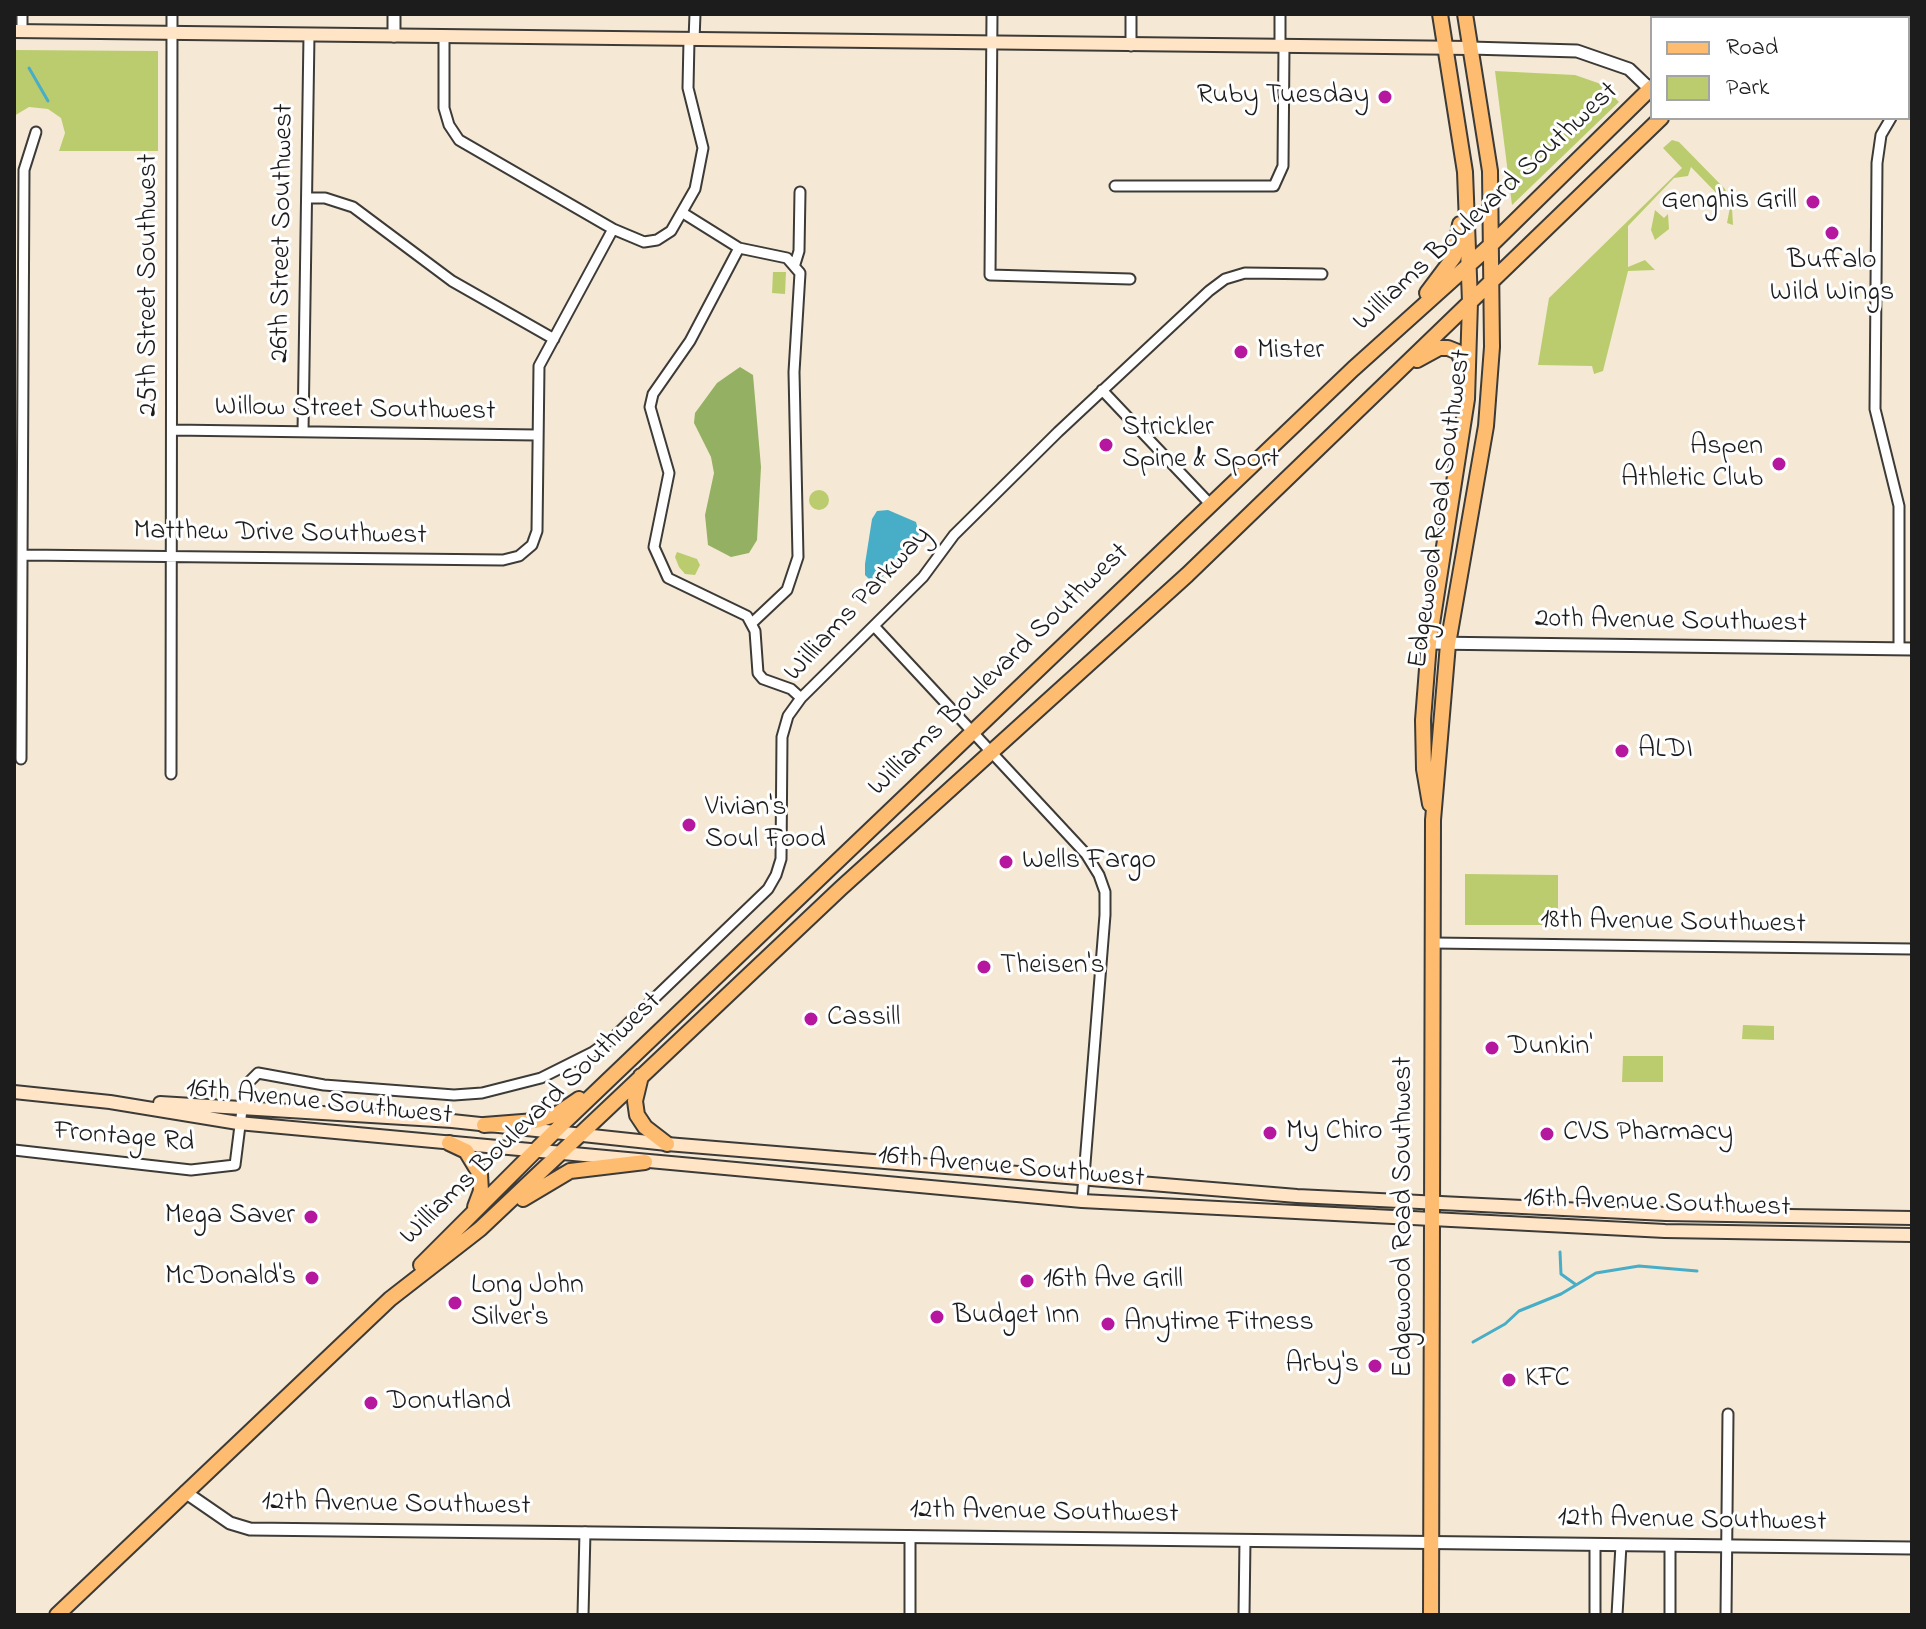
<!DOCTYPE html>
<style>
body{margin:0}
#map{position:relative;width:1926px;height:1629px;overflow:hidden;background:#f5e9d5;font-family:"Indie Flower",sans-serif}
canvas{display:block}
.frame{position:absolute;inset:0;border:16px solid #1c1c1c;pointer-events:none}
.legend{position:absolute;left:1650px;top:16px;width:260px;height:104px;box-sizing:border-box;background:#fff;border:2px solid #a4a4a4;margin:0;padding:10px 14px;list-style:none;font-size:24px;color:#1c1c1c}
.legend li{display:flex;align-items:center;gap:16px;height:40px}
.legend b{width:40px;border:2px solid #a4a4a4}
</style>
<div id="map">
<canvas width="1926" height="1629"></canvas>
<div class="frame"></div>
<ul class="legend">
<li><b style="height:10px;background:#febc70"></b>Road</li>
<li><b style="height:22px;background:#bbcc6f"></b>Park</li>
</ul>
</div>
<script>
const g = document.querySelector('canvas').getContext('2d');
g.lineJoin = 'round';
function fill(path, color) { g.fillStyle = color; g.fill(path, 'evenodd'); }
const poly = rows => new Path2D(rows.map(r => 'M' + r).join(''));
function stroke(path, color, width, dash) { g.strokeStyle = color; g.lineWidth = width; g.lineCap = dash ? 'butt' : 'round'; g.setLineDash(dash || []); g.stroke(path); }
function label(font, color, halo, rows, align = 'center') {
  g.font = font + ' "Indie Flower",sans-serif'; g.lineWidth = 6; g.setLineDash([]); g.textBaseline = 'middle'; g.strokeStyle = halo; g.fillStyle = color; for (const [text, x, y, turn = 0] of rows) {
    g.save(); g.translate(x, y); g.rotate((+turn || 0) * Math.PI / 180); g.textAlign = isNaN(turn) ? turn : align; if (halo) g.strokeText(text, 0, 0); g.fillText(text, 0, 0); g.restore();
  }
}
const green = poly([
 [14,50,158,51,158,151,59,151,65,133,61,118,48,109,29,107,14,116],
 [1495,71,1575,75,1601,84,1619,102,1512,205],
 [1672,140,1679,142,1725,189,1732,208,1733,225,1727,223,1730,207,1691,167,1688,176,1674,178,1628,226,1628,267,1645,260,1655,270,1628,271,1603,371,1594,374,1592,366,1538,365,1549,298,1682,168,1663,148],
 [1655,210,1664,218,1668,214,1669,229,1655,240,1651,230],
 [773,272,786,272,785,294,772,293],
 '809 500a10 10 0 1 1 20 0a10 10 0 1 1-20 0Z',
 [677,552,697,559,700,565,695,575,685,574,679,567,675,557],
 [1465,874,1558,875,1558,925,1465,925],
 [1743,1025,1774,1026,1774,1040,1742,1039],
 [1623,1056,1663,1056,1663,1082,1622,1082]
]);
const forest = poly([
 [740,367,753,375,761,467,757,540,749,553,731,557,708,545,705,515,714,473,711,457,694,423,695,413,717,383]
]);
const water = poly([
 [888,510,916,522,919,534,895,568,873,583,865,575,865,564,872,519,877,511]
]);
const stream = poly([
 [29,68,48,101],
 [1560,1252,1561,1274,1575,1284],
 [1473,1342,1505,1324,1519,1311,1561,1294,1596,1273,1639,1266,1697,1271]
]);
const minor = poly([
 [22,14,22,31],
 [992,14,990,275,1130,279],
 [1131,14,1131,46],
 [444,37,444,108,449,125,459,140,613,229],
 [694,40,695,14],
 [1280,47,1280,14],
 [1908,94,1912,89],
 [1891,118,1881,135,1877,163,1875,409,1899,506,1899,649],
 [1115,186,1274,186,1283,166,1284,47],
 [307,198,325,198,353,207,452,281,554,339],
 [683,213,739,248,787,258,800,273,794,372,798,557,787,590,752,623],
 [739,248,690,341,653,394,650,407,669,473,654,547,668,578,747,616,755,631,758,673,763,679,791,689,801,698],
 [795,264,799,251,800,192],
 [1102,390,1211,505],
 [172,430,536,435],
 [303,432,309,35],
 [22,555,503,560,519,556,532,545,537,531,539,366,613,229,644,242,657,240,671,231,695,189,703,148,688,88,689,40],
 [874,626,1086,854,1099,875,1105,892,1105,915,1082,1201],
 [21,759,24,170,36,132],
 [171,774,172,14],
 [1433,943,1912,949],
 [14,1150,191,1170,235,1165,245,1086,258,1073,324,1085,454,1095,482,1093,541,1078,593,1052,614,1037,768,889,776,875,781,859,782,737,788,716,801,698,923,577,954,535,1058,432,1209,291,1225,279,1245,273,1322,274],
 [910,1536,910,1615],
 [1595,1544,1595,1615],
 [583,1615,585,1532],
 [1244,1615,1245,1540],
 [1617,1615,1621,1545],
 [1670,1615,1670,1545],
 [1726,1615,1728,1414]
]);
const tertiary = poly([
 [394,14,394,36],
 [1470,48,1577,51,1629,69,1652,91],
 [1429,643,1912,649],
 [185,1492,230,1523,250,1529,1912,1548]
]);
const secondary = poly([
 [14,31,1470,48],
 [14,1092,110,1102,238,1123,1082,1201,1665,1231,1912,1235],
 [160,1103,452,1121,667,1144,1297,1196,1666,1214,1912,1218]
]);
const primary = poly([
 [1723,18,1727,14],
 [1767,18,1771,14],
 [1427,293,1454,257,1460,224],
 [1417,360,1439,348,1448,348,1458,352,1465,369],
 [1430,804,1424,769,1423,720,1429,643,1467,399,1470,302,1465,172,1440,14],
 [641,1076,635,1101,637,1115,645,1127,667,1144],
 [484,1125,535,1121,557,1114,579,1099],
 [449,1143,466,1151,480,1174,481,1191,475,1207],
 [523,1199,570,1171,645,1162],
 [421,1265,554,1132,825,873,1353,369,1492,244,1652,87],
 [57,1615,390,1299,480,1229,841,888,1187,575,1661,118],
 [1431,1615,1433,820,1448,644,1486,426,1492,347,1490,171,1465,14]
]);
const markers = [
 [1385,97,8,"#b5179e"],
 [1813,202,8,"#b5179e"],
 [1832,233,8,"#b5179e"],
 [1241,352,8,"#b5179e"],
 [1106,445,8,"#b5179e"],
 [1779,464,8,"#b5179e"],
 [1622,751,8,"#b5179e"],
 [689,825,8,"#b5179e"],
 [1006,862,8,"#b5179e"],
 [984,967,8,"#b5179e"],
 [811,1019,8,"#b5179e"],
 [1492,1048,8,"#b5179e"],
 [1270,1133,8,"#b5179e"],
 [1547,1134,8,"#b5179e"],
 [311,1217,8,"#b5179e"],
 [312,1278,8,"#b5179e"],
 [1027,1281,8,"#b5179e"],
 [455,1303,8,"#b5179e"],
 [937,1317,8,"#b5179e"],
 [1108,1324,8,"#b5179e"],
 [1375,1366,8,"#b5179e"],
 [1509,1380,8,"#b5179e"],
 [371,1403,8,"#b5179e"]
];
const poiNames = [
 ["Ruby Tuesday",1369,97,"right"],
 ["Genghis Grill",1797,202,"right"],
 ["Buffalo",1832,262,"center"],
 ["Wild Wings",1832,294,"center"],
 ["Mister",1257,352],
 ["Strickler",1122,429],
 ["Spine & Sport",1122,461],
 ["Aspen",1763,448,"right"],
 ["Athletic Club",1763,480,"right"],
 ["ALDI",1638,751],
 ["Vivian's",705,809],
 ["Soul Food",705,841],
 ["Wells Fargo",1022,862],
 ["Theisen's",1000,967],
 ["Cassill",827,1019],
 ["Dunkin'",1508,1048],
 ["My Chiro",1286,1133],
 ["CVS Pharmacy",1563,1134],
 ["Mega Saver",295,1217,"right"],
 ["McDonald's",296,1278,"right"],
 ["16th Ave Grill",1043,1281],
 ["Long John",471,1287],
 ["Silver's",471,1319],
 ["Budget Inn",953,1317],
 ["Anytime Fitness",1124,1324],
 ["Arby's",1359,1366,"right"],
 ["KFC",1525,1380],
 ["Donutland",387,1403]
];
const streetNames = [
 ["Williams Boulevard Southwest",1487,208,-43],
 ["26th Street Southwest",284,233,-89],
 ["25th Street Southwest",150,285,-90],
 ["Willow Street Southwest",355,411,1],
 ["Edgewood Road Southwest",1442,509,-82],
 ["Matthew Drive Southwest",280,535,1],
 ["Williams Parkway",859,605,-47],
 ["20th Avenue Southwest",1671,623,1],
 ["Williams Boulevard Southwest",1000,671,-44],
 ["18th Avenue Southwest",1673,924,1],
 ["16th Avenue Southwest",319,1104,6],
 ["Williams Boulevard Southwest",532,1120,-44],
 ["Frontage Rd",124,1139,5],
 ["16th Avenue Southwest",1011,1169,5],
 ["16th Avenue Southwest",1657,1205,2],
 ["Edgewood Road Southwest",1405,1217,-90],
 ["12th Avenue Southwest",396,1506,1],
 ["12th Avenue Southwest",1044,1514,1],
 ["12th Avenue Southwest",1692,1522,1]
];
fill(green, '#bbcc6f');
fill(forest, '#94b062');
fill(water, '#48adc7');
stroke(stream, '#48adc7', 3);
stroke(minor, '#3d3b38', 13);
stroke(tertiary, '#3d3b38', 15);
stroke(secondary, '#3d3b38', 16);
stroke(primary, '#3d3b38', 18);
stroke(minor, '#fff', 9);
stroke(tertiary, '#fff', 11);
stroke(secondary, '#ffe4c6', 12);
stroke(primary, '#febc70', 14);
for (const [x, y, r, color] of markers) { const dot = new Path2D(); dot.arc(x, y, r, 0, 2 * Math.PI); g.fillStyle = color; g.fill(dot); stroke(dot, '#fff', 3); }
label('28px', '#1c1c1c', '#fff', poiNames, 'left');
label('28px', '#1c1c1c', '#fff', streetNames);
</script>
